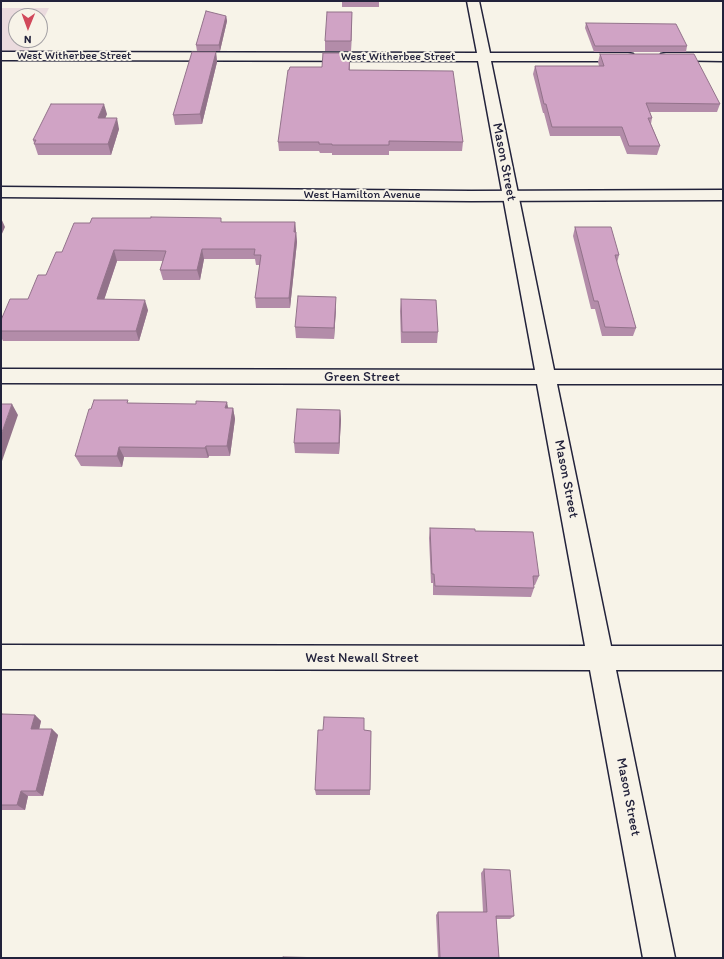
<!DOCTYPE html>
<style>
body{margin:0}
#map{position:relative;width:724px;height:959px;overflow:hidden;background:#f7f3e8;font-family:Itim,sans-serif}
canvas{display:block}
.frame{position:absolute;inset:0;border:2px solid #22223b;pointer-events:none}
.north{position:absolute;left:8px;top:8px;width:40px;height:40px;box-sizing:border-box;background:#f7f3e8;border:1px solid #a29fa3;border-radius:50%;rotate:181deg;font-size:11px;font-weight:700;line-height:16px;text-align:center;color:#22223b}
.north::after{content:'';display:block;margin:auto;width:14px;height:18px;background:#d1495b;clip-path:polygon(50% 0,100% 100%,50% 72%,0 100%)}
</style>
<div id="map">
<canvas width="724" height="959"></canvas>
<div class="frame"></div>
<div class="north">N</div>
</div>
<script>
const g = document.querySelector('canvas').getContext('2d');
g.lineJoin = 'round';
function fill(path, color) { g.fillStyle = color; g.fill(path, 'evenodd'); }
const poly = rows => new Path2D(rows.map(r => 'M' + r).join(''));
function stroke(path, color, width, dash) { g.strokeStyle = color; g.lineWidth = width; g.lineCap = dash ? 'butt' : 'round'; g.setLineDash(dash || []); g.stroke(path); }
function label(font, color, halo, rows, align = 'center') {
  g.font = font + ' Itim,sans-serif'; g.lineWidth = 4; g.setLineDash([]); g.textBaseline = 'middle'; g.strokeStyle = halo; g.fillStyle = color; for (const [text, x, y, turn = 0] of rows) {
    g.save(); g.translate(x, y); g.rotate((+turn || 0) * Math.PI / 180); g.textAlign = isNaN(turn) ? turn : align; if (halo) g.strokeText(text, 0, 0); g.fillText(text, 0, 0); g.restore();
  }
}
const built = poly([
 [1,8,49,8,40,26,40,16,16,16,16,40,33,40,28,52,1,52]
]);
const minor = poly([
 [467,1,479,1,490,53,628,53,633,54,634,57,633,60,628,61,491,61,554,370,723,370,723,384,557,384,611,646,723,646,723,670,616,670,675,958,643,958,590,670,1,669,1,645,585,646,537,384,1,383,1,369,535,370,478,61,1,60,1,52,477,53,467,1],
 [666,53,723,53,723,61,661,60,660,57,661,54,666,53]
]);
const tertiary = poly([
 [1,187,471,191,723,190,723,200,471,201,1,197,1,187]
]);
const wall = poly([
 [342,1,379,1,379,7,342,7],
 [352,12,351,51,325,51,325,41],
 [226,16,227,21,220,51,197,51,196,45],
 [586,23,687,46,686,52,594,52,585,28],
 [216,52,217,62,202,124,175,125,173,115],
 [350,53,350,70,463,142,462,151,389,151,389,155,332,155,332,153,320,153,319,151,279,151,278,142,322,67],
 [600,54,720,104,717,112,650,112,652,118,651,124,660,146,657,155,627,154,620,136,550,136,544,113,543,113,533,74,535,66,599,66,598,62],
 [107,114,105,118,119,129,111,155,38,155,33,140],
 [222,222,295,222,297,242,290,308,256,308,255,298,260,265,256,265,255,259,204,259,200,280,163,280,160,270,163,261,117,261,104,300,148,310,139,341,3,341,1,337,1,320,28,299,46,275,62,252,90,223],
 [575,227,619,255,617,263,636,328,633,336,602,336,595,309,591,309,573,236],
 [401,299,438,332,437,343,401,343,400,311],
 [336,308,334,339,296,338,295,327],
 [129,403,233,408,235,419,230,456,209,456,208,458,124,457,122,467,81,466,75,456],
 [340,410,341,420,339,454,295,453,294,443],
 [430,528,475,531,539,576,535,585,534,585,534,588,531,597,433,595,433,583,431,583,429,538],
 [35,715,41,721,39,729,52,729,58,735,43,796,28,796,25,810,1,810,1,717],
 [364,730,371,731,370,795,316,795,315,790],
 [484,869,514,916,510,919,496,919,499,958,438,958,436,915,438,912,483,912,481,873]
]);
const shadedWall = poly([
 [352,12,352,22,351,51,351,41],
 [226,16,227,21,220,51,219,45],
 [216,52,217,62,202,124,200,114],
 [104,104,107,114,101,129,98,118],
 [117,118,119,129,111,155,108,144],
 [1,218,5,227,1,236],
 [295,222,297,242,290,308,289,298],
 [202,249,204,259,200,280,197,270],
 [114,250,117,261,101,309,97,299],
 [336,297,336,308,334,339,334,328],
 [145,300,148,310,139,341,136,331],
 [227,402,229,412,225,408],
 [12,404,18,415,1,464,1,435],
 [233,408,235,419,230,456,227,446],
 [340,410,341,420,339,454,339,443],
 [206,446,209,456,208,458,205,448],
 [119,447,124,457,122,467,117,456],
 [35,715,41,721,38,735,31,729],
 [52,729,58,735,43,796,36,791],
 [21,791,28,796,25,810,17,805]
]);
const building = poly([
 [206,11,226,16,219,45,196,45,206,11],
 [327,12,352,12,351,41,325,41,327,12],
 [586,23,676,24,687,46,595,46,586,23],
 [192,52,216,52,200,114,173,115,192,52],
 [323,53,350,53,349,70,453,71,463,142,389,141,389,145,332,145,332,144,319,144,319,142,278,142,288,70,289,70,290,67,322,67,323,53],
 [600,54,694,54,720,104,646,103,652,118,648,118,660,146,629,146,622,127,552,127,546,104,544,104,535,66,604,66,600,54],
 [51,104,104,104,98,118,117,118,108,144,34,144,36,140,33,140,51,104],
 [151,217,221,218,221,222,295,222,294,232,296,232,289,298,255,298,261,255,254,255,255,249,202,249,197,270,160,270,166,251,114,250,97,299,145,300,136,331,1,331,1,320,10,299,28,299,38,275,46,275,56,252,62,252,74,223,90,223,92,218,151,218,151,217],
 [575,227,611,227,619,255,615,255,636,328,605,327,598,301,594,301,575,227],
 [298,296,336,297,334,328,295,327,298,296],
 [401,299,436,300,438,332,402,332,401,299],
 [94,400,128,400,127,403,196,404,196,401,227,402,225,408,233,408,227,446,206,446,205,448,119,447,117,456,75,456,89,409,91,409,94,400],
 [1,404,12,404,1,435,1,404],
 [297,409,340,410,339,443,294,443,297,409],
 [430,528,475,529,475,531,533,532,539,576,533,576,534,588,435,586,434,574,432,574,430,528],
 [2,714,35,715,31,729,52,729,36,791,21,791,17,805,1,805,1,717,2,714],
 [324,717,364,718,364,730,371,731,370,790,315,790,318,730,323,730,324,717],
 [484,869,510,870,514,916,496,916,499,958,440,958,438,912,487,912,484,869],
 [283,957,331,958,282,958,283,957]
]);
const farStreetnames = [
 ["West Witherbee Street",74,56],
 ["West Witherbee Street",398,57],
 ["West Hamilton Avenue",362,195]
];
const streetNames = [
 ["Mason Street",504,162,79],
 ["Green Street",362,377],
 ["Mason Street",566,479,79],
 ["West Newall Street",362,658],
 ["Mason Street",628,797,79]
];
fill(built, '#ebdbde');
stroke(minor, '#22223b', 3);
stroke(tertiary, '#22223b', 3);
fill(minor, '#f7f3e8');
fill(tertiary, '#f7f3e8');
fill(wall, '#b38ca9');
fill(shadedWall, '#92728a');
fill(building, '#d0a3c5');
stroke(building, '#92728a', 1);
label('12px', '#22223b', '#f7f3e8', farStreetnames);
label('14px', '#22223b', '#f7f3e8', streetNames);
</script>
